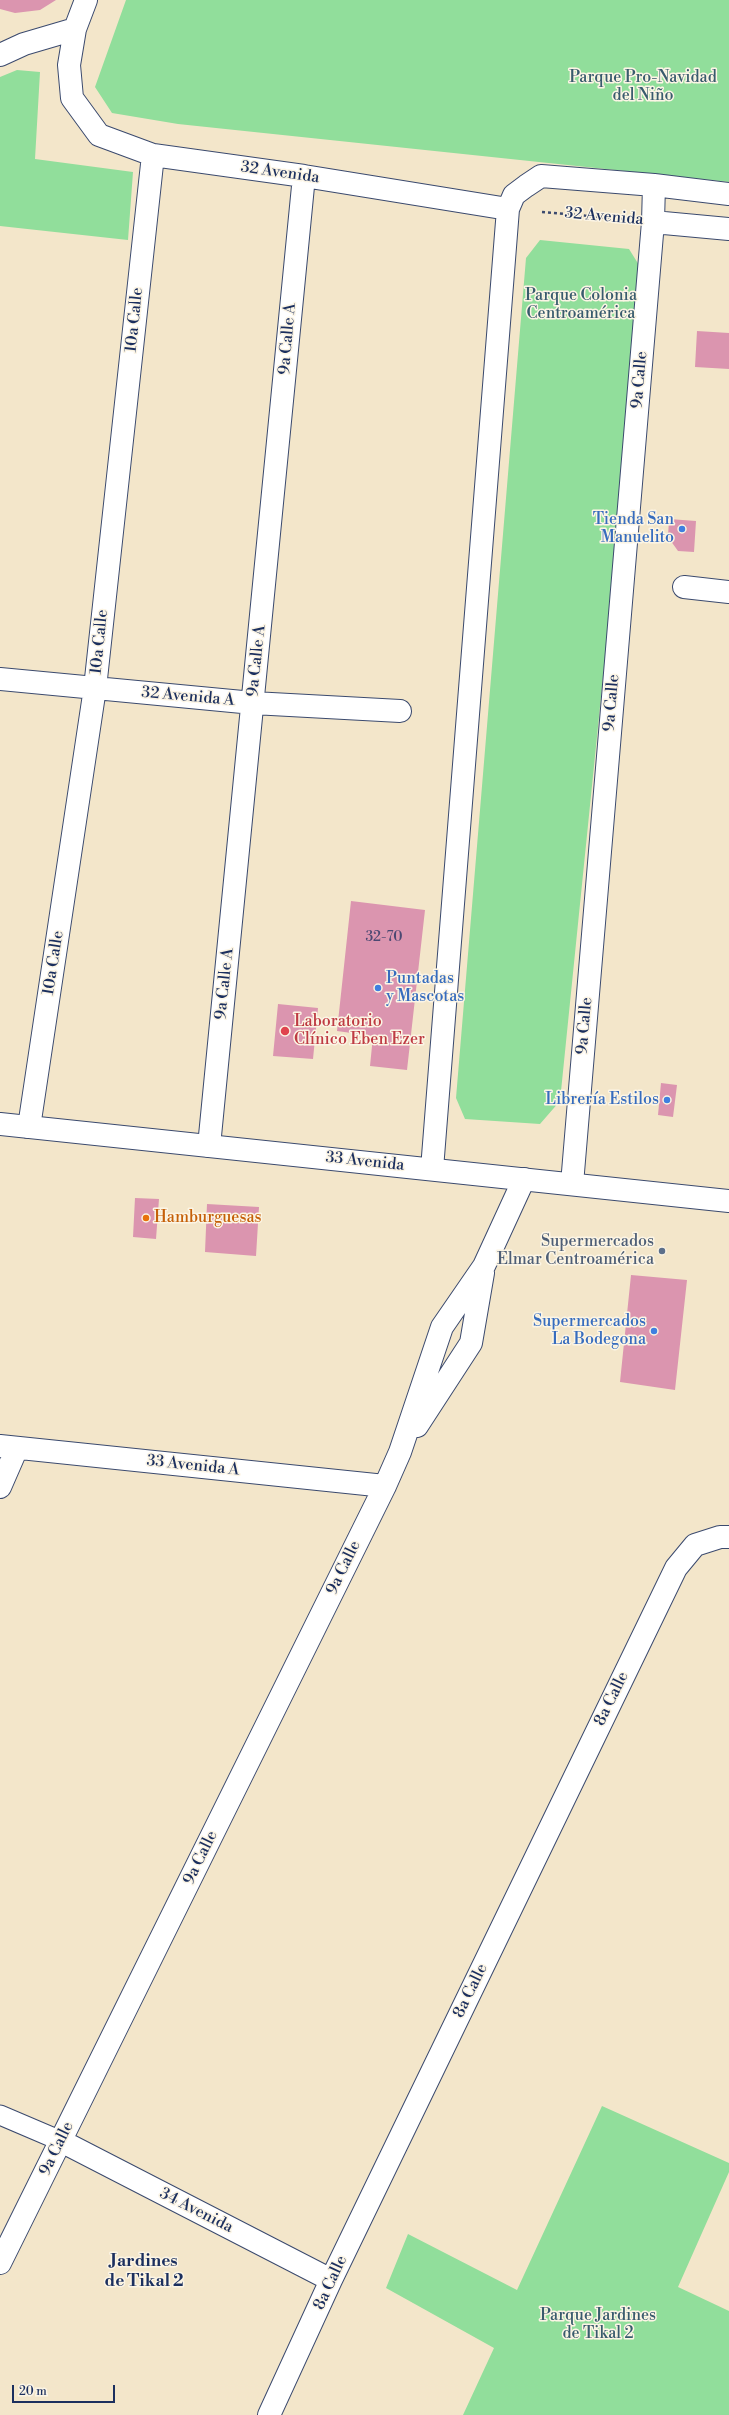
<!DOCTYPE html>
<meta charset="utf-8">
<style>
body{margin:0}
#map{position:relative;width:729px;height:2415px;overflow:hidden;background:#f3e6ca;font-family:"Libre Bodoni",serif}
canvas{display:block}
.scale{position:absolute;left:12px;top:2385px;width:103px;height:18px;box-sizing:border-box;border:2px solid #1b2f5e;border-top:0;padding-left:5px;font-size:12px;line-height:14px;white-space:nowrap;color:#1b2f5e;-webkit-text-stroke:3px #fcf5e5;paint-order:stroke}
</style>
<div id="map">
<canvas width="729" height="2415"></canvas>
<div class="scale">20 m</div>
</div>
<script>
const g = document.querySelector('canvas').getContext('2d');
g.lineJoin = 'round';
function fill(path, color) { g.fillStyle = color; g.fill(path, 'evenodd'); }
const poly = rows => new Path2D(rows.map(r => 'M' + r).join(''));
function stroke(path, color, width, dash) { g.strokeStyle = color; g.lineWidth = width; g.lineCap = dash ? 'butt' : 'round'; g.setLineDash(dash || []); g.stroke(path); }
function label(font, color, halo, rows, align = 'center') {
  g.font = font + ' "Libre Bodoni",serif'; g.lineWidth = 3; g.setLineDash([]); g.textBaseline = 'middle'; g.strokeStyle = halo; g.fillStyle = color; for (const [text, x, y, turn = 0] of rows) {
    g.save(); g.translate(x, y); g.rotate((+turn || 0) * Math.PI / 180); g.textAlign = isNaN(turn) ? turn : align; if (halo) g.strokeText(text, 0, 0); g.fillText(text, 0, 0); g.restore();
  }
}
const green = poly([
 [126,0,729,0,729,182,178,124,112,113,95,87],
 [17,70,40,72,35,159,133,172,128,240,0,226,0,77],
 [540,240,629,249,644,273,560,1101,540,1124,465,1119,456,1098,526,258],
 [602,2106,729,2163,729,2172,678,2287,729,2311,729,2415,463,2415,494,2348,386,2288,408,2234,517,2290]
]);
const building = poly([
 [0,0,56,0,40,10,15,13,0,9],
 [697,331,729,333,729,369,695,367],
 [669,519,696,521,694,552,678,551,668,537],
 [351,901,425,910,407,1070,370,1066,373,1036,337,1031],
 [278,1004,318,1008,313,1059,273,1056],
 [661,1083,677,1085,673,1117,658,1115],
 [135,1198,159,1199,156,1239,133,1237],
 [207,1204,259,1207,256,1256,205,1252],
 [631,1275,687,1280,675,1390,620,1382]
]);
const path = poly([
 [542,212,623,219]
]);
const lane = poly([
 [0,2115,61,2141]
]);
const street = poly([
 [86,0,75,29,69,65,72,98,99,135,153,155,304,176,508,209],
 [0,55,24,44,75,29],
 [653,222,729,229],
 [684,587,729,592],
 [0,679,253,703,400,711],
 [29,1127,95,688,153,155],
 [209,1146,304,176],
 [432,1169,508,209,514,195,526,186,541,176,654,185,729,194],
 [572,1184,653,222,654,185],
 [417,1426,471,1343,483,1273],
 [0,1446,385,1486],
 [0,1487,17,1448],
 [61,2141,331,2280],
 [0,2263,385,1486,400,1452,442,1327,484,1266,524,1179],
 [269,2415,331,2280,676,1568,695,1545,720,1537,729,1537]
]);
const secondary = poly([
 [0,1124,729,1201]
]);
const markers = [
 [682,529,4,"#3f7fe0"],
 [378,988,4,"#3f7fe0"],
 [285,1031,5,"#e0444e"],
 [667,1100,4,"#3f7fe0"],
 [146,1218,4,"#e8710a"],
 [662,1251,4,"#5c6f8a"],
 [654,1331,4,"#3f7fe0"]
];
const numberNames = [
 ["32-70",384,938]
];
const parkNames = [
 ["Parque Pro-Navidad",643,78],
 ["del Niño",643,96],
 ["Parque Colonia",581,296],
 ["Centroamérica",581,314],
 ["Parque Jardines",598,2316],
 ["de Tikal 2",598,2334]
];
const streetNames = [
 ["32 Avenida",280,173,8],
 ["32 Avenida",604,217,5],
 ["10a Calle",135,320,-84],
 ["9a Calle A",288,339,-85],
 ["9a Calle",640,380,-85],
 ["10a Calle",100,642,-84],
 ["9a Calle A",257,661,-84],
 ["32 Avenida A",188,697,5],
 ["9a Calle",612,703,-85],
 ["10a Calle",54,963,-81],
 ["9a Calle A",225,984,-84],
 ["9a Calle",585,1026,-85],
 ["33 Avenida",365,1162,6],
 ["33 Avenida A",193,1466,6],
 ["9a Calle",344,1568,-64],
 ["8a Calle",612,1699,-64],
 ["9a Calle",201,1858,-64],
 ["8a Calle",471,1991,-64],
 ["9a Calle",57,2149,-64],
 ["34 Avenida",196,2211,27],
 ["8a Calle",331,2283,-65]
];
const shopNames = [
 ["Tienda San",674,520],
 ["Manuelito",674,538],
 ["Puntadas",386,979,"left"],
 ["y Mascotas",386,997,"left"],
 ["Librería Estilos",659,1100],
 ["Supermercados",646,1322],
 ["La Bodegona",646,1340]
];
const healthNames = [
 ["Laboratorio",294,1022],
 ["Clínico Eben Ezer",294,1040]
];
const foodNames = [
 ["Hamburguesas",154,1218]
];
const serviceNames = [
 ["Supermercados",654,1242],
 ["Elmar Centroamérica",654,1260]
];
const neighbourhoodNames = [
 ["Jardines",144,2262],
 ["de Tikal 2",144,2282]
];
fill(green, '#91de9b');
fill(building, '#db95af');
stroke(lane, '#3b4a6e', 21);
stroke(street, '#3b4a6e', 24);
stroke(secondary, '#3b4a6e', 24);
stroke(path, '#3b4a6e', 2.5, [3, 3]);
stroke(lane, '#fff', 19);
stroke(street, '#fff', 22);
stroke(secondary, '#fff', 22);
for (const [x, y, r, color] of markers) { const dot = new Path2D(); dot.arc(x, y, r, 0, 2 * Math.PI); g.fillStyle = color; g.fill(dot); stroke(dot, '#fcf5e5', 1.5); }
label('14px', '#4b4872', null, numberNames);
label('16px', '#385b6d', '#fcf5e5', parkNames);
label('16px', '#1b2f5e', '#fcf5e5', streetNames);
label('16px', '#366cbe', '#fcf5e5', shopNames, 'right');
label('16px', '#be3a42', '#fcf5e5', healthNames, 'left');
label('16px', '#c56008', '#fcf5e5', foodNames, 'left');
label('16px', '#4e5e75', '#fcf5e5', serviceNames, 'right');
label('bold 17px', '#1b2f5e', '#fcf5e5', neighbourhoodNames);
</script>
